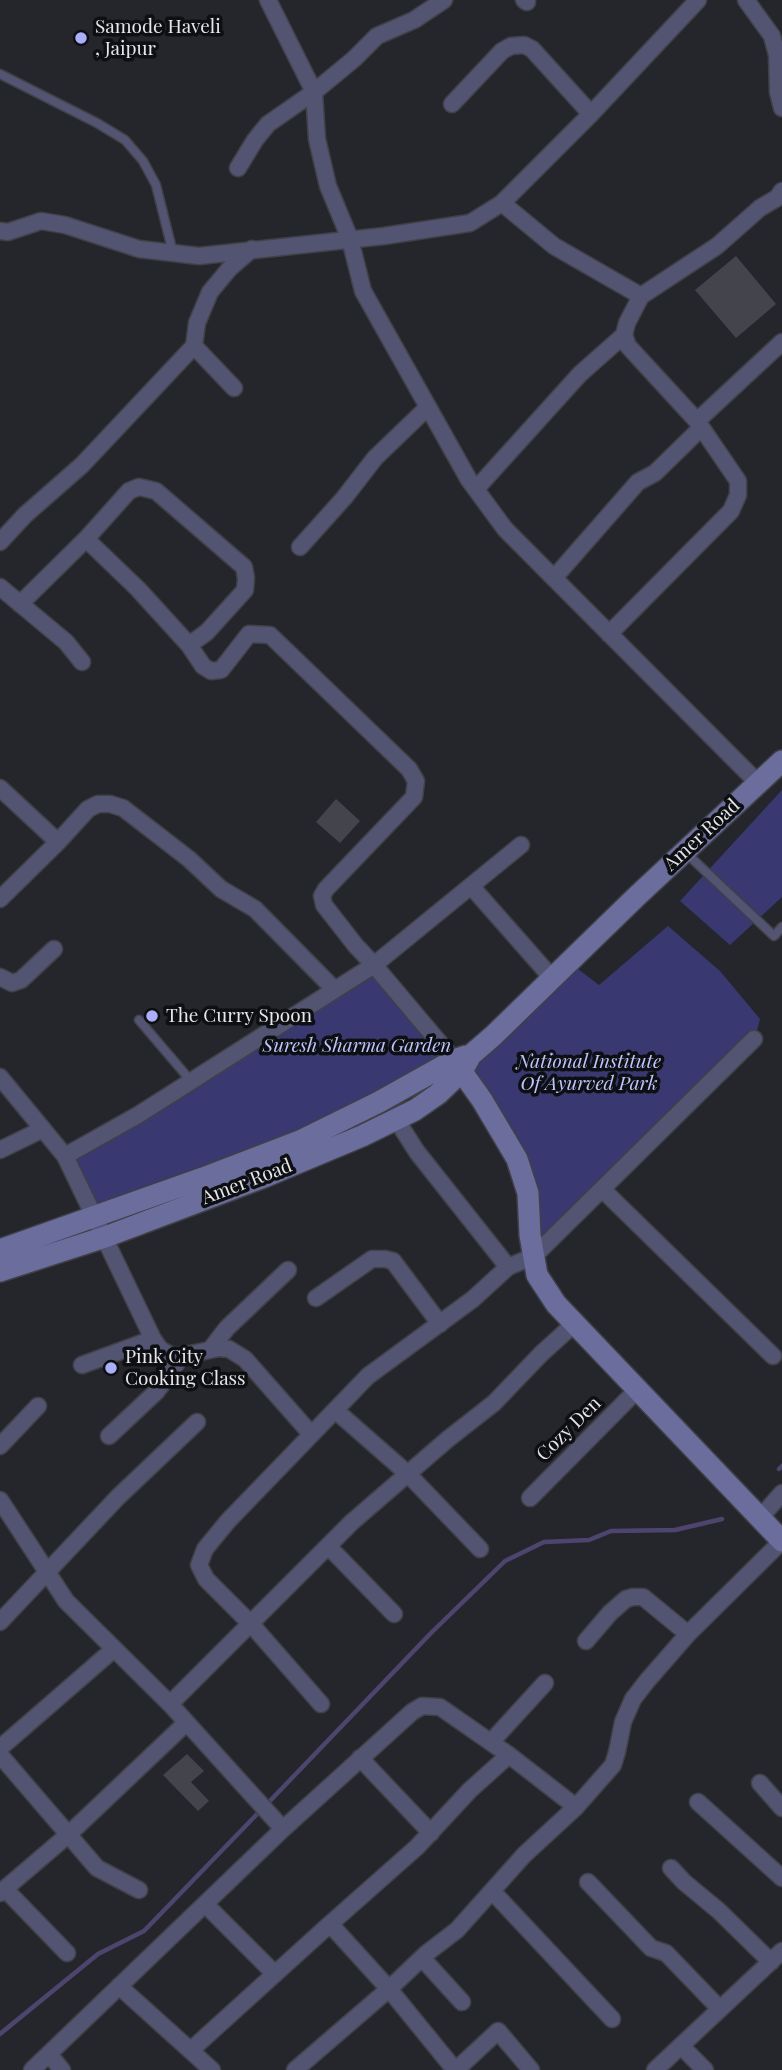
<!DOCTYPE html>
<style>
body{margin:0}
canvas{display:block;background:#25252c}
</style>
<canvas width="782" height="2070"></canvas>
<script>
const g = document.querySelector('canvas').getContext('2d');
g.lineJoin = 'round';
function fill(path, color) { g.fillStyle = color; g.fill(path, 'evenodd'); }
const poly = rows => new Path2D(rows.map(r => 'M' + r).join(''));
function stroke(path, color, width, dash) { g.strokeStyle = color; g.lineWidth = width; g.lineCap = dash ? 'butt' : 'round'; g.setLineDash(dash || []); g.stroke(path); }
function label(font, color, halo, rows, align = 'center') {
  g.font = font + ' "Playfair Display",serif'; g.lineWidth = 7; g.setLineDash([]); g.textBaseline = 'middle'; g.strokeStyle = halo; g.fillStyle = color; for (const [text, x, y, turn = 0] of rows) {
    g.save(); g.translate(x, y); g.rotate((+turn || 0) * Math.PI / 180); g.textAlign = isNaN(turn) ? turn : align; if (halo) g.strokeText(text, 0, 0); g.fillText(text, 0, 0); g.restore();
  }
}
const green = poly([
 [782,790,782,897,730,945,680,901],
 [668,926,720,971,760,1019,756,1034,538,1244,533,1186,469,1065,574,966,599,985],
 [373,971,442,1055,301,1135,96,1212,71,1160]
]);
const stream = poly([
 [779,1469,782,1466],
 [267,1804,431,1633,505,1561,544,1542,589,1540,611,1531,675,1530,722,1519],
 [0,2034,98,1954,144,1931,261,1810]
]);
const building = poly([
 [736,256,776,304,736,338,695,290],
 [336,799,360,821,340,843,316,822],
 [187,1754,204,1771,191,1782,209,1801,198,1811,163,1775]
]);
const lane = poly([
 [0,74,97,123,125,140,143,161,156,185,173,253],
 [685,852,774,936,782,927],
 [139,1020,191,1081]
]);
const street = poly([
 [268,0,314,92,317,139,328,186,350,239,363,291,469,480,505,529,758,783],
 [524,0,527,2],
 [746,0,772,36,777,55,778,92,782,108],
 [452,104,502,51,511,46,524,45,532,49,591,114],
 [238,168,255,140,268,124,314,92,354,59,377,36,414,20,444,0],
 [502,203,554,246,641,296,717,246,760,208,777,198,782,191],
 [0,231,8,232,41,221,65,225,139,249,199,256,384,236,470,223,502,203,591,114,698,0],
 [194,346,234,388],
 [697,421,782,342],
 [476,489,580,374,624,335],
 [0,542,25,515,82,465,194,346,197,323,210,292,230,268,252,249],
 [300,547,344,498,375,458,428,407],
 [554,578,638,482,655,473,701,428],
 [0,587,66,642,82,662],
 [20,604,86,539,129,491,139,487,156,491,244,567,246,578,245,590,207,632,189,645,138,589,86,539],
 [609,634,731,511,738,495,738,481,697,421,628,346,624,335,627,323,641,296],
 [189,645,203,666,211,671,221,670,249,634,270,635,409,769,416,781,414,797,326,889,322,896,324,905,356,946,374,965,454,1060],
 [0,788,58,842],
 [471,886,552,978],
 [0,899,58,842,88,809,98,804,110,804,123,808,189,859,221,889,255,909,335,990],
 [0,977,12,983,21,980,54,949],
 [0,1077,65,1156,153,1339,160,1349,170,1355,181,1356,219,1348,229,1349,245,1359,311,1434],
 [396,1119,417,1152,508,1267],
 [0,1150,43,1129],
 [65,1156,138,1115,374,965,521,845],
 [602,1189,773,1356],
 [316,1298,372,1259,385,1259,393,1261,440,1324],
 [210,1350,227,1328,288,1270],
 [82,1365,153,1339],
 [335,1410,408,1474,480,1549],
 [109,1436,156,1392,169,1375,181,1356],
 [0,1446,38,1406],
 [530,1498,637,1390],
 [0,1500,66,1601,170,1704,283,1829],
 [760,1518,782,1493],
 [328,1546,394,1614],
 [0,1622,118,1497,197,1422],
 [586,1641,610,1613,626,1599,633,1597,643,1597,688,1634],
 [170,1704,352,1522,448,1439,494,1403,541,1354,574,1324],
 [321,1704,251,1624,206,1579,199,1565,205,1549,228,1521,368,1376,473,1299,508,1267,534,1256,754,1039],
 [491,1742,545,1683],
 [0,1748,114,1649],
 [0,1755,97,1868,139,1890],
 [360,1758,431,1833],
 [760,1783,782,1808],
 [698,1802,782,1878],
 [576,1807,613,1765,617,1752,623,1722,633,1699,647,1681,688,1634,782,1541],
 [671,1868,684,1882,719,1911,771,1962],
 [588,1882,651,1948,666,1953,720,2009],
 [5,1889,67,1953],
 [492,1891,612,2019],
 [0,1893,69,1834,186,1723],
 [205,1904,275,1974],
 [422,1958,462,2002],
 [119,1986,212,2070],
 [681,2046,705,2070],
 [191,2050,330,1924],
 [49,2054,62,2070],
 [32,2070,283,1829,412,1712,422,1706,440,1707,509,1755,470,1790,417,1847,330,1924,389,1989,455,2070],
 [295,2070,389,1989,427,1953,457,1930,524,1855,576,1807,509,1755],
 [456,2070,498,2031,531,2070],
 [655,2070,782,1951]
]);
const secondary = poly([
 [455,1062,482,1100,517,1159,528,1193,530,1235,537,1275,556,1304,782,1541],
 [0,1250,203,1178,302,1140,379,1102,454,1060,466,1056],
 [0,1271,105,1237,264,1177,362,1136,415,1110,438,1094,462,1071,471,1055,493,1036,637,896,782,761]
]);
const markers = [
 [81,38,7,"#abaffb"],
 [152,1016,7,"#abaffb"],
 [111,1368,7,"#abaffb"]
];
const poiNames = [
 ["Samode Haveli",95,27],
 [", Jaipur",95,49],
 ["The Curry Spoon",166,1016],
 ["Pink City",125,1357],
 ["Cooking Class",125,1379]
];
const streetNames = [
 ["Amer Road",702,835,-43],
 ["Amer Road",247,1182,-21],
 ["Cozy Den",569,1429,-45]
];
const parkNames = [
 ["Suresh Sharma Garden",357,1046],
 ["National Institute",589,1062],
 ["Of Ayurved Park",589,1084]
];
fill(green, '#393870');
stroke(stream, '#4e456e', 4.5);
fill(building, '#44454c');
stroke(lane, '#404047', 11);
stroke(street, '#404047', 19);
stroke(secondary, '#404047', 24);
stroke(lane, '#525472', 8);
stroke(street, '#525472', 16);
stroke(secondary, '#6b6d9d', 21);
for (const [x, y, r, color] of markers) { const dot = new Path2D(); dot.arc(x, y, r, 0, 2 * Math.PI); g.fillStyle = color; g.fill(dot); stroke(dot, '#0e0f12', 2.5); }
label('19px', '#e5e5ea', '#0e0f12', poiNames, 'left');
label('19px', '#e5e5ea', '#0e0f12', streetNames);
label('italic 19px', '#bfc3fe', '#0e0f12', parkNames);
</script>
